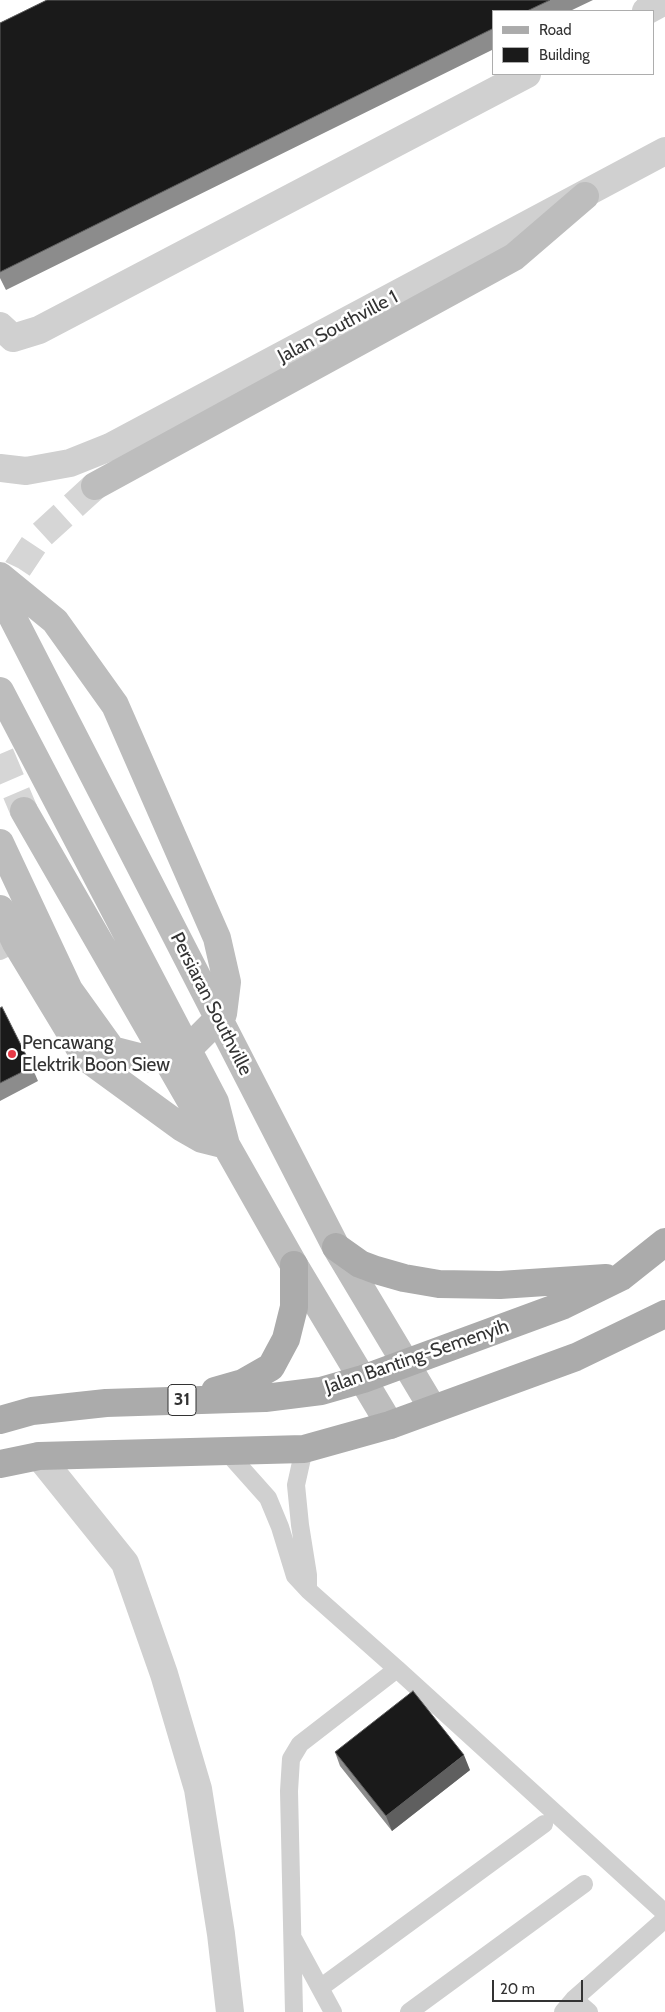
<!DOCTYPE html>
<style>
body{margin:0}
#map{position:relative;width:665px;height:2012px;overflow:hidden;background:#fff;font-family:Cabin,sans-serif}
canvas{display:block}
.legend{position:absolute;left:492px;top:10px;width:162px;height:65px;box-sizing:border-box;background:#fff;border:1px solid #adadad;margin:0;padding:6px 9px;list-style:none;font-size:15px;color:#333}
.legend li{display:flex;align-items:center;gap:10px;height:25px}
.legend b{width:25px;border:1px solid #adadad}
.scale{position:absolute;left:492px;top:1980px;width:91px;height:22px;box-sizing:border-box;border:2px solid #333;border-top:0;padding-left:6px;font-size:15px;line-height:18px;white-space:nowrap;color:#333;-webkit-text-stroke:4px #fff;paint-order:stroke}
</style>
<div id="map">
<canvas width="665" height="2012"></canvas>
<ul class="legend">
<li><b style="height:6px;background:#ababab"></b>Road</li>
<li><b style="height:14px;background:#1a1a1a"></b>Building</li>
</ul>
<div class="scale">20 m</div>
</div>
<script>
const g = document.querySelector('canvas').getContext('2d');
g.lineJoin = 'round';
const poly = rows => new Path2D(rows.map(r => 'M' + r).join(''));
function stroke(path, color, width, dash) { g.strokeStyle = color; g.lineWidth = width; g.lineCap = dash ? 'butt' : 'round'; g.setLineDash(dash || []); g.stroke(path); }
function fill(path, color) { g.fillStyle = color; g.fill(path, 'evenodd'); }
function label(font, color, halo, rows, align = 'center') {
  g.font = font + ' Cabin,sans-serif'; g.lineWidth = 5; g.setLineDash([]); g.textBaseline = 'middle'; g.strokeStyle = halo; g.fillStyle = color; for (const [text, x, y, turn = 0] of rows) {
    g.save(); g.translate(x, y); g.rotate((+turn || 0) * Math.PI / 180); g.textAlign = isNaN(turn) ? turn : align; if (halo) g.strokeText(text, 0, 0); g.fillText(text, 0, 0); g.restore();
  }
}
const secondaryTunnel = poly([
 [0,606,18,568,38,538,95,486],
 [0,754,24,811]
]);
const lane = poly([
 [0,951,16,943],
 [304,1449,296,1485,300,1525,308,1575,308,1590],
 [227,1452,268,1498,280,1527,295,1576,308,1590,397,1669,300,1744,291,1759,289,1791,294,2012],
 [397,1669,665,1913],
 [294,1940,333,2012],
 [320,1988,544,1824],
 [574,1999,589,2012],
 [409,2012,584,1884],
 [563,2012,574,1999,665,1919]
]);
const street = poly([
 [646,11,665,1],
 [0,326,13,338,39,330,527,74],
 [0,468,26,471,70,463,110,447,665,151],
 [39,1456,125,1563,164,1674,198,1789,221,1934,230,2012]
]);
const secondary = poly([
 [95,486,514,257,585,196],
 [0,576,55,621,115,705,217,938,227,982,223,1014,191,1046,147,1059,112,1050,69,990,0,843],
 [0,593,336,1247,433,1409],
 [0,691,215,1102,226,1145,294,1265,390,1425],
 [24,811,196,1110,222,1140],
 [0,909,16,943,85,1057,181,1127,202,1139,222,1144]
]);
const primary = poly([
 [336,1247,360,1264,376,1270,404,1278,439,1284,500,1285,606,1278],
 [215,1391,243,1383,271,1367,286,1339,294,1307,294,1265],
 [0,1420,32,1411,106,1403,265,1398,321,1391,363,1379,564,1305,621,1277,665,1242],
 [0,1464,39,1456,304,1449,390,1425,576,1357,665,1314]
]);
const wall = poly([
 [47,0,593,0,570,11,494,11,494,49,6,290,0,278,0,23],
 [0,1008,32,1067,38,1081,0,1101],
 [335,1752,470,1770,392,1831,340,1766]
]);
const shadedWall = poly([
 [464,1755,470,1770,392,1831,386,1816]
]);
const building = poly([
 [47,0,550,0,527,11,494,11,494,28,0,272,0,23,47,0],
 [2,1007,32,1067,0,1083,0,1008,2,1007],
 [413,1691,464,1755,386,1816,335,1752,413,1691]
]);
const markers = [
 [12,1054,5,"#e63946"]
];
const shields = [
 [182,1400,28]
];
const shieldNames = [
 ["31",182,1400]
];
const streetNames = [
 ["Jalan Southville 1",338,327,-28],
 ["Persiaran Southville",211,1004,63],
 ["Jalan Banting-Semenyih",417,1357,-19]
];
const poiNames = [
 ["Pencawang",22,1043],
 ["Elektrik Boon Siew",22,1065]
];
stroke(secondaryTunnel, '#d6d6d6', 28, [28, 14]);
stroke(lane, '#d0d0d0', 18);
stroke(street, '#d0d0d0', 28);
stroke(secondary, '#bdbdbd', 28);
stroke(primary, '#ababab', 28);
fill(wall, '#8c8c8c');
fill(shadedWall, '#5f5f5f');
fill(building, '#1a1a1a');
stroke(building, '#5f5f5f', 1);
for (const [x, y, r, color] of markers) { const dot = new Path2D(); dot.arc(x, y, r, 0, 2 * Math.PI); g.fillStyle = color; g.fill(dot); stroke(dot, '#fff', 2); }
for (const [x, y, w] of shields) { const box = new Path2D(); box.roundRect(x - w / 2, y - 15.5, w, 31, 4); g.fillStyle = '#fff'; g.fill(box); stroke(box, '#333', 1); }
label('bold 18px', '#333', null, shieldNames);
label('19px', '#333', '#fff', streetNames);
label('19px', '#333', '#fff', poiNames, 'left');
</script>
